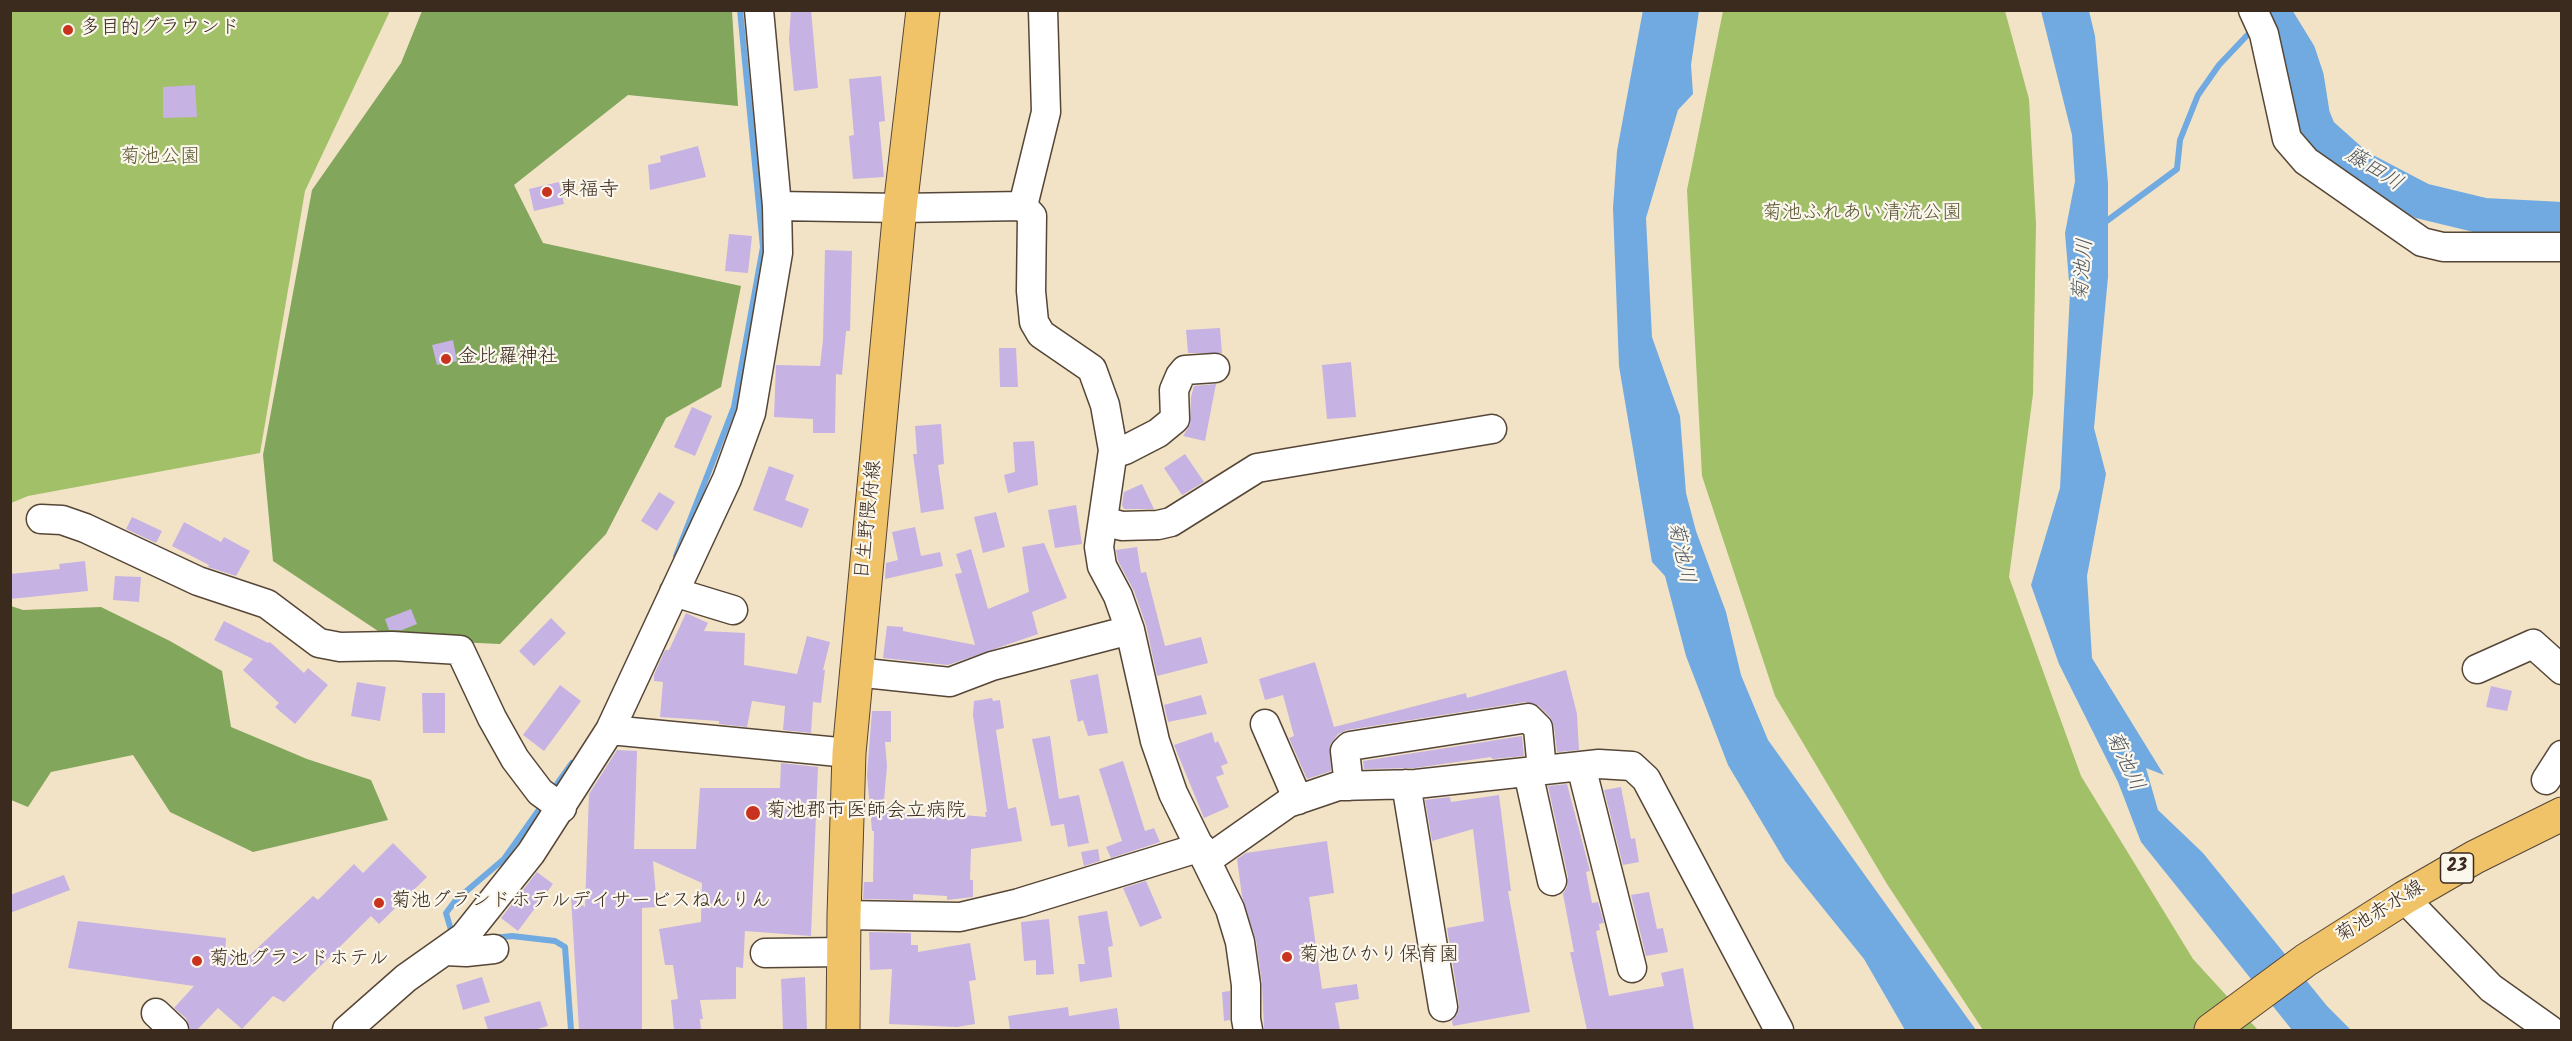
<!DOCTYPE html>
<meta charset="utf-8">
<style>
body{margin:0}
#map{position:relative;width:2572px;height:1041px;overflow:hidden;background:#f2e3c7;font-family:Kalam,sans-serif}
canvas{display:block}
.frame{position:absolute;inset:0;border:12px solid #3b2a1e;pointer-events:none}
</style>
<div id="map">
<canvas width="2572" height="1041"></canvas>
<div class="frame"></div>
</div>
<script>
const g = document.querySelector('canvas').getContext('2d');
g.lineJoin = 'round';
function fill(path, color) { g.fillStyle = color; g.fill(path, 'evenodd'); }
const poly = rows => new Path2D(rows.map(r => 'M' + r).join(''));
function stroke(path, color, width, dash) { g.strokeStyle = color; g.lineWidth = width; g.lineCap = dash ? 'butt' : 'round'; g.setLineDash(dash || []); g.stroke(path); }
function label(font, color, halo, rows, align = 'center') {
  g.font = font + ' Kalam,"Klee One",sans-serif'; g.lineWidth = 4.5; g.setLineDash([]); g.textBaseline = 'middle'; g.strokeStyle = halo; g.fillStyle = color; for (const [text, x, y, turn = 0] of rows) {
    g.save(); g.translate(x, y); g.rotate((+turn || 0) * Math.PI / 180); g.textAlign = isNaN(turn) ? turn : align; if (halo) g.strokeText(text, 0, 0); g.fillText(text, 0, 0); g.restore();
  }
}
const green = poly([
 [11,11,390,11,305,191,260,453,28,496,11,503],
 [1723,11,2005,11,2029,99,2036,224,2033,394,2009,577,2081,776,2193,959,2258,1030,1983,1030,1887,884,1775,696,1702,476,1687,190]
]);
const forest = poly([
 [422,11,732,11,738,106,628,95,514,185,543,243,741,286,721,387,666,418,606,534,500,644,390,639,273,561,263,455,312,190,401,63],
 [11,606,23,610,101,607,170,641,222,671,231,727,307,759,371,780,388,820,253,852,170,812,133,755,51,772,28,807,11,800]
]);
const water = poly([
 [1643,10,1699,11,1691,65,1693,94,1678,110,1646,218,1652,337,1680,416,1686,493,1696,531,1726,612,1741,675,1768,740,1976,1030,1905,1030,1864,959,1785,861,1728,765,1686,656,1665,576,1652,562,1619,366,1613,208,1617,151],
 [2041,11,2089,11,2095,36,2108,183,2108,277,2094,428,2106,474,2087,576,2092,658,2164,775,2146,768,2158,810,2203,853,2327,1006,2351,1030,2292,1030,2141,842,2118,782,2059,664,2031,585,2060,488,2070,293,2065,233,2075,181,2072,135]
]);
const stream = poly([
 [2104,223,2177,169,2180,140,2198,95,2219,65,2254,28],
 [676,556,734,407,763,247,740,10],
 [552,791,572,763],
 [451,930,446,913,456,900,504,859,543,804],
 [494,938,512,936,555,941,565,947,571,1030]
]);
const river = poly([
 [2271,10,2298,54,2306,78,2312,116,2319,133,2357,167,2422,201,2484,216,2562,220]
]);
const building = poly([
 [791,10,811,10,818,88,794,91,789,40],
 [881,76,885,121,879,122,884,177,853,179,849,136,854,135,849,79],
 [195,85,197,117,163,118,163,87],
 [698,146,706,177,650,190,648,165,661,162,660,156],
 [559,182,564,204,534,211,529,189],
 [729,234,752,236,748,273,725,271],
 [825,250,852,251,850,331,846,331,842,375,836,374,835,433,813,433,813,419,774,417,776,365,820,366,823,340],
 [1220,328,1222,353,1188,353,1186,330],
 [453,340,457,361,437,365,432,345],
 [999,348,1016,348,1018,387,1000,387],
 [1351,362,1356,417,1327,419,1322,365],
 [1216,384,1205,441,1183,436,1190,425,1191,397,1194,386],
 [692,407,712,416,695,456,674,447],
 [941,424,944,464,938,465,944,509,921,513,913,454,917,454,915,426],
 [1034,441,1038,485,1008,493,1004,475,1015,472,1013,442],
 [1185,454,1204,482,1182,495,1164,468],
 [769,466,794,475,785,500,809,509,802,528,753,510],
 [1142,484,1154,509,1124,509,1122,505,1124,492],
 [659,492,675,502,657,531,641,521],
 [1076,505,1082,544,1055,548,1048,510],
 [996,512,1005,547,983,553,974,517],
 [132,517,162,531,156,543,126,529],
 [184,522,221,542,224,537,250,551,236,576,208,567,209,565,172,546],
 [915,527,921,556,940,552,943,566,885,579,886,563,898,560,892,532],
 [1044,543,1067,598,1032,612,1038,634,948,665,883,658,887,626,903,627,903,631,975,645,955,574,962,573,956,554,971,549,988,609,1029,592,1022,547],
 [1137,547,1141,573,1146,572,1165,646,1201,637,1208,663,1157,676,1146,625,1134,591,1118,561,1116,550],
 [85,561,88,591,10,599,10,574,60,569,59,564],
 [115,576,141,577,139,602,113,600],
 [411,609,417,624,402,630,389,630,385,619],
 [686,613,708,623,704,631,745,633,744,665,797,674,807,636,830,642,823,670,825,670,821,703,813,702,811,733,783,730,785,706,752,701,747,727,719,724,719,721,660,717,663,682,654,681,654,675,665,650,669,650],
 [551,618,566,633,534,666,519,651],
 [224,621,268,643,270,642,304,673,308,668,328,685,295,724,275,707,279,703,243,670,253,659,214,640],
 [1315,662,1334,727,1466,693,1467,698,1566,670,1577,714,1579,750,1557,752,1554,726,1550,717,1539,706,1525,702,1347,730,1338,734,1330,745,1331,771,1307,779,1289,738,1294,736,1283,695,1265,700,1259,679],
 [1098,674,1108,733,1088,736,1083,720,1078,722,1070,680],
 [357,682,386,687,380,721,351,716],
 [560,685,581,701,544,751,523,735],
 [2491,686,2512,691,2507,711,2486,707],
 [422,693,445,693,445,733,423,733],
 [1201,695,1207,714,1168,722,1164,705],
 [992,698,993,701,1000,700,1004,728,996,730,1008,809,1016,807,1022,841,971,849,970,880,973,880,973,897,947,900,947,896,913,894,913,900,863,899,864,882,873,882,874,831,872,831,867,775,872,711,891,711,891,742,885,742,887,766,883,813,931,814,931,812,986,817,985,812,987,812,973,715,974,701],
 [1212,732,1215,743,1218,741,1228,763,1221,766,1224,774,1216,777,1229,807,1204,818,1174,745],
 [1050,736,1059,799,1079,795,1089,843,1068,847,1064,824,1051,826,1032,739],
 [1522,736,1524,756,1492,759,1491,757,1415,768,1364,769,1363,761],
 [617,750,637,751,634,849,696,849,700,788,780,788,781,763,818,767,811,936,745,931,743,968,736,967,736,999,700,1000,703,1019,700,1019,701,1030,674,1030,671,1000,678,999,673,965,665,965,659,929,701,922,702,883,653,861,657,907,642,908,642,1030,579,1030,571,897,585,907,589,794],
 [1123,761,1145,831,1154,828,1160,842,1111,858,1106,847,1122,841,1099,769],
 [1567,784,1590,871,1586,872,1592,903,1598,902,1604,923,1599,924,1600,930,1596,931,1609,996,1664,986,1661,973,1683,968,1694,1030,1587,1030,1570,952,1574,952,1563,894,1567,887,1568,877,1548,786],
 [1621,787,1631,839,1635,838,1639,862,1623,865,1604,790],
 [1499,795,1511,891,1508,891,1530,1012,1453,1026,1452,1021,1458,1013,1459,1004,1447,928,1484,921,1473,829,1432,841,1425,800,1450,797,1451,802],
 [1327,841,1334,893,1309,897,1322,989,1357,984,1359,999,1335,1003,1340,1030,1264,1030,1262,983,1256,940,1242,896,1237,859,1246,853],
 [393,843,427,877,379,924,371,916,284,1002,273,996,242,1029,218,1008,197,1030,190,1030,186,1018,174,1008,194,986,68,968,78,921,226,938,225,954,250,955,313,896,318,900,354,864,363,873],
 [1098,849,1100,861,1084,866,1081,852],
 [537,872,553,884,518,931,501,918],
 [64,875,70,890,10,913,10,895],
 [1146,881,1162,918,1140,927,1123,888],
 [1649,892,1657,929,1663,928,1668,952,1646,956,1631,895],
 [1107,911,1113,946,1108,947,1112,977,1080,982,1078,964,1085,964,1078,916],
 [1049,919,1054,974,1036,975,1036,960,1024,961,1021,922],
 [869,932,911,933,911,945,918,945,918,952,970,943,976,980,969,981,975,1024,957,1027,889,1024,892,969,870,970],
 [482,977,490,1002,463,1010,456,985],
 [805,977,807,1030,783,1030,781,979],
 [1230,991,1230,1020,1224,1021,1222,992],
 [540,1001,548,1026,534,1030,488,1030,484,1017],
 [1068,1007,1069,1016,1117,1008,1120,1030,1010,1030,1008,1016]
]);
const minor = poly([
 [2253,10,2264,34,2287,139,2306,161,2422,242,2443,247,2562,247],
 [777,206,900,208,1023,206,1032,216,1031,291,1034,322,1041,334,1092,369,1105,405,1113,450,1099,547,1102,566,1118,596,1130,630,1155,741,1173,793,1230,909,1240,942,1246,985,1246,1019,1248,1030],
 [1023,206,1046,112,1043,10],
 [1113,454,1125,450,1158,433,1175,419,1174,390,1180,376,1185,370,1215,368],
 [41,519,62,520,85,528,198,581,267,604,319,643,340,647,392,646,460,650,492,718,515,759,540,792,562,808],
 [1103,521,1122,526,1158,525,1171,522,1257,468,1492,429],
 [674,592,733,610],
 [2477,669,2533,644,2562,670],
 [855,672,950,682,992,666,1130,630],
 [1265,724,1298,800],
 [610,730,849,753],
 [1581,766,1632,968],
 [1528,772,1552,881],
 [2546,780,2562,755],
 [1406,784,1443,1007],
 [1349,786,1345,751,1350,746,1528,718,1538,728,1542,770],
 [1207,860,1288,803,1338,786,1416,784,1599,764,1632,766,1646,779,1779,1030],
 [2404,898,2491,988,2550,1030],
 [844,915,960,917,1019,903,1201,847],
 [445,951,466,952,494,949],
 [765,953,843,952],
 [156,1013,174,1030],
 [347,1030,406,978,464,937,531,853,610,730,727,479,751,413,778,253,777,206,759,10]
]);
const major = poly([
 [843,1030,844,915,849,753,900,208,923,10],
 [2211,1030,2306,960,2404,898,2475,857,2562,814]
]);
const markers = [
 [68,30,6,"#c8321e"],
 [547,192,6,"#c8321e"],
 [446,359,6,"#c8321e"],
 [753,813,8,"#c8321e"],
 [379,903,6,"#c8321e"],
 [1287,957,6,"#c8321e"],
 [197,961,6,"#c8321e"]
];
const shields = [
 [2457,868,33]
];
const shieldNames = [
 ["23",2457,868]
];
const poiNames = [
 ["多目的グラウンド",80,30],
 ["東福寺",559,192],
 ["金比羅神社",458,359],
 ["菊池郡市医師会立病院",766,813],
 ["菊池グランドホテルデイサービスねんりん",391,903],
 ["菊池ひかり保育園",1299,957],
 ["菊池グランドホテル",209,961]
];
const parkNames = [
 ["菊池公園",160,159],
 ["菊池ふれあい清流公園",1862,215]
];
const streetNames = [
 ["日生野隈府線",870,520,-84],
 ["菊池赤水線",2381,913,-32]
];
const waterNames = [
 ["藤田川",2373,171,32],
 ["菊池川",2085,270,-85],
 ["菊池川",1679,553,78],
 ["菊池川",2123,762,65]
];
fill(green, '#a2c068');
fill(forest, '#81a65c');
fill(water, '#71aae1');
stroke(stream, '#71aae1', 6);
stroke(river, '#71aae1', 36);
fill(building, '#c6b2e3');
stroke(minor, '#564637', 31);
stroke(major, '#564637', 35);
stroke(minor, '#fff', 28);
stroke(major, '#f1c369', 33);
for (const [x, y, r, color] of markers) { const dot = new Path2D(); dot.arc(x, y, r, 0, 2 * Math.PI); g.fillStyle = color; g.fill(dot); stroke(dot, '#fbf7ec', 2); }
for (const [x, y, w] of shields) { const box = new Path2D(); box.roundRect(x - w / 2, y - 15, w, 30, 4.5); g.fillStyle = '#fbf7ec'; g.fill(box); stroke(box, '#3b2a1e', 1.5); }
label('bold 18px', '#3b2a1e', null, shieldNames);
label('20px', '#3b2a1e', '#fbf7ec', poiNames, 'left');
label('20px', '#5a5734', '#fbf7ec', parkNames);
label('20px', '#3b2a1e', '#fbf7ec', streetNames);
label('italic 21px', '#4e5762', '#fbf7ec', waterNames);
</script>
